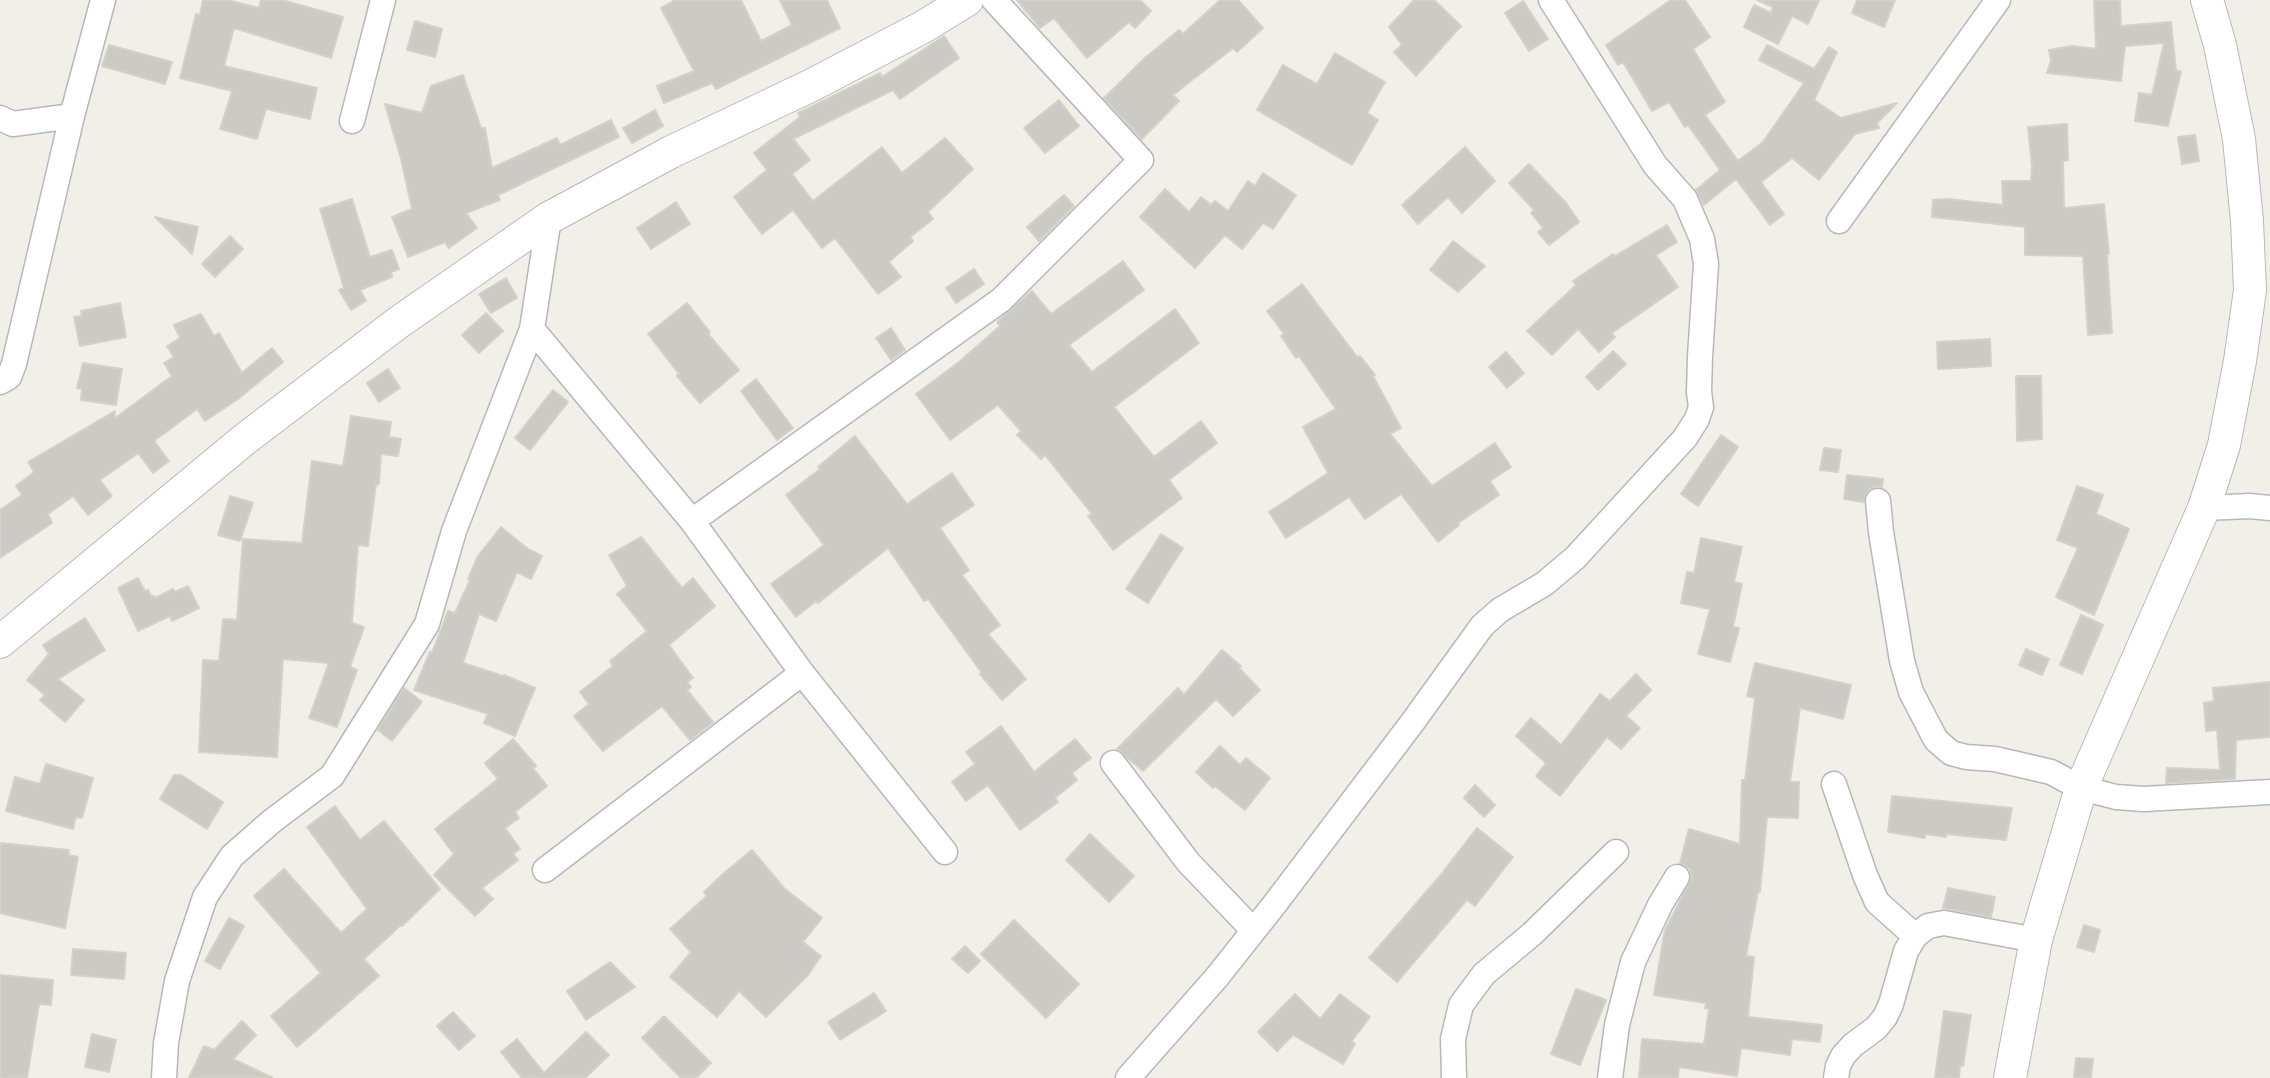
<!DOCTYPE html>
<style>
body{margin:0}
canvas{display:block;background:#f1efe8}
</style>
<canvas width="2270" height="1078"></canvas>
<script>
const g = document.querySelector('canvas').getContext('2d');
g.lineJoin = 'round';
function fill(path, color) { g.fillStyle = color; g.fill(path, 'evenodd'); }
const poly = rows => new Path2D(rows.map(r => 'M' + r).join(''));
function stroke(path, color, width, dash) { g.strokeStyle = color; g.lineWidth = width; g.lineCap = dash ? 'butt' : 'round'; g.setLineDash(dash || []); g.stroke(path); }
const building = poly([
 [203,0,227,0,259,8,261,0,282,0,343,17,331,58,234,28,224,66,317,88,310,119,266,109,257,139,220,129,232,91,180,78,196,14,200,15,203,0],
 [675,0,741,0,761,41,792,25,780,0,827,0,840,28,716,89,712,83,664,103,657,86,694,71,661,8,675,0],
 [1017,0,1140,0,1151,11,1135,28,1129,22,1087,58,1054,18,1040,28,1017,0],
 [1220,0,1238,0,1263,28,1237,52,1233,48,1173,95,1179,101,1142,139,1104,98,1146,57,1179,30,1183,34,1220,0],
 [1414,0,1434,0,1461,26,1416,76,1394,52,1402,45,1389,27,1414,0],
 [1671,0,1685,0,1710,37,1693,49,1725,102,1705,115,1738,161,1763,142,1804,83,1759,60,1767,45,1814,69,1829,47,1837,52,1814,100,1841,118,1897,103,1877,123,1879,128,1855,134,1819,180,1792,158,1761,182,1784,214,1770,225,1736,179,1704,205,1696,190,1720,170,1688,125,1685,127,1669,102,1652,111,1623,62,1618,65,1606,45,1671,0],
 [1757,0,1819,0,1808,24,1792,16,1778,44,1744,27,1754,5,1771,13,1773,7,1757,0],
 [1857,0,1895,0,1884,27,1852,13,1857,0],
 [2120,0,2121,26,2171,22,2176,70,2181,72,2168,126,2135,121,2139,93,2152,95,2164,43,2125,46,2121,81,2047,73,2051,60,2049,50,2072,46,2096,49,2094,1,2120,0],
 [1523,1,1548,39,1529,51,1505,13,1523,1],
 [415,21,442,29,435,57,407,50,415,21],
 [944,36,959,58,900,99,893,90,793,139,810,160,792,174,813,201,882,147,902,173,945,138,973,169,928,212,933,219,910,237,913,241,889,262,901,277,878,294,835,238,822,248,793,210,762,234,734,197,767,170,754,153,800,117,798,113,880,73,882,77,944,36],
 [109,45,172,62,165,84,102,66,109,45],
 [1335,53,1385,82,1367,113,1378,120,1352,165,1257,110,1283,65,1317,84,1335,53],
 [463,75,481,128,485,128,492,168,557,138,560,145,611,120,619,137,498,195,500,200,466,213,477,228,449,248,445,242,408,257,392,217,412,209,401,159,385,104,422,113,431,86,463,75],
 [1059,100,1079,126,1045,153,1024,128,1059,100],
 [655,110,663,126,632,143,623,128,655,110],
 [2067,124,2068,160,2063,161,2064,208,2104,204,2109,254,2107,254,2112,333,2088,335,2083,256,2025,255,2025,227,1932,217,1933,200,1948,199,2003,205,2002,181,2031,181,2032,167,2028,127,2067,124],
 [2195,135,2199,161,2182,164,2178,137,2195,135],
 [1465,147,1495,181,1462,213,1448,197,1418,224,1402,205,1465,147],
 [1529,164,1566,203,1579,222,1549,245,1538,232,1543,228,1531,213,1534,210,1509,183,1529,164],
 [1263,173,1296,195,1273,229,1263,223,1242,249,1225,235,1195,268,1140,217,1165,189,1189,212,1201,197,1211,205,1215,201,1228,211,1248,181,1255,186,1263,173],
 [1064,195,1074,206,1039,241,1027,227,1064,195],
 [352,199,370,257,392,250,399,269,391,272,392,277,360,290,366,301,351,310,339,290,344,288,320,209,352,199],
 [676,202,690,224,651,249,637,228,676,202],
 [155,217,198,227,192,254,155,217],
 [1667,225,1677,242,1656,255,1678,287,1612,333,1615,337,1599,352,1578,329,1552,355,1527,331,1576,285,1573,281,1613,254,1615,256,1667,225],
 [230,236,243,249,215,277,202,264,230,236],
 [1453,241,1485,266,1458,292,1430,270,1453,241],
 [1123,261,1144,290,1069,345,1092,372,1175,309,1199,343,1114,407,1154,457,1201,421,1217,443,1169,480,1182,498,1113,550,1088,516,1092,514,1045,455,1041,459,1017,435,1021,431,998,405,950,440,916,394,959,362,1000,326,997,322,1032,291,1051,314,1123,261],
 [974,269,984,284,956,303,946,288,974,269],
 [506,278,517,298,491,313,479,294,506,278],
 [1302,284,1358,358,1360,356,1375,375,1373,376,1401,428,1390,434,1432,486,1495,443,1511,467,1490,481,1499,495,1458,523,1459,525,1438,542,1401,494,1365,519,1349,497,1286,538,1269,512,1328,473,1303,427,1336,409,1299,356,1296,358,1281,336,1284,334,1267,311,1302,284],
 [120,303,126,337,80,346,74,317,82,316,81,311,120,303],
 [687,303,710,332,708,334,739,370,700,403,677,376,679,374,648,334,687,303],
 [486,313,503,331,479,353,462,335,486,313],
 [201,314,214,336,219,333,242,373,272,348,283,362,238,399,205,421,197,409,154,441,169,461,153,473,138,453,100,480,112,496,88,515,73,496,48,514,52,523,0,558,0,510,22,495,16,486,34,472,28,462,115,411,114,419,172,376,164,363,174,357,167,346,180,338,174,325,201,314],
 [891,328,905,350,891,360,876,338,891,328],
 [1990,339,1991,366,1938,369,1937,342,1990,339],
 [1613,351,1626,364,1598,390,1586,377,1613,351],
 [1506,352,1524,373,1507,388,1489,367,1506,352],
 [83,363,122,369,116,405,81,400,82,389,77,388,83,363],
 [388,369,400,388,379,402,367,383,388,369],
 [2016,376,2041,376,2042,439,2017,441,2016,376],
 [756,379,793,428,777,440,741,391,756,379],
 [553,390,568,402,530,450,515,438,553,390],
 [351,416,391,422,389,437,401,439,398,456,381,454,379,484,376,484,368,546,358,545,352,623,364,627,350,667,357,670,337,727,309,718,329,663,283,659,277,757,199,752,203,660,219,661,223,619,237,620,243,539,302,543,312,461,343,466,351,416],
 [1721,435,1738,447,1698,506,1681,494,1721,435],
 [855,436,907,504,952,473,974,505,940,528,969,570,962,575,1000,625,988,634,1026,679,1002,700,980,674,982,673,928,599,924,601,888,548,818,603,816,601,796,617,771,584,824,545,786,495,820,469,818,467,855,436],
 [1824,448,1841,450,1838,472,1820,470,1824,448],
 [1847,475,1883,479,1882,487,1876,486,1869,489,1863,502,1844,499,1847,475],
 [2077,486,2103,495,2096,514,2129,529,2094,615,2056,597,2078,548,2057,540,2077,486],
 [230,496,253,503,240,541,218,535,230,496],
 [501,527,528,549,542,556,531,579,517,572,496,621,479,614,463,663,503,676,504,675,535,688,515,736,484,723,488,714,414,690,430,652,432,653,448,611,455,613,470,580,468,579,478,556,501,527],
 [1161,534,1183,548,1148,603,1126,589,1161,534],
 [641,537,682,588,693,578,715,606,669,645,693,678,687,682,691,687,687,690,713,722,690,740,662,706,603,751,574,716,589,704,580,692,613,666,610,661,647,631,617,594,627,586,609,555,641,537],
 [1701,538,1742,547,1734,582,1742,584,1733,627,1739,628,1730,662,1698,654,1710,609,1681,603,1687,572,1694,573,1701,538],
 [138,578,145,591,148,590,152,597,154,596,155,598,173,589,175,592,188,586,199,608,172,621,170,616,138,631,118,588,138,578],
 [2081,615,2103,625,2082,674,2060,665,2081,615],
 [85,618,105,650,58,679,84,700,65,722,40,700,45,695,27,680,49,654,43,645,85,618],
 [2026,649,2049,659,2042,675,2019,665,2026,649],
 [1222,650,1241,666,1239,668,1260,690,1233,716,1216,699,1143,771,1117,749,1178,688,1184,695,1222,650],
 [1755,663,1851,685,1843,719,1800,708,1790,782,1799,782,1798,818,1767,817,1760,892,1758,892,1746,956,1754,957,1748,1017,1822,1025,1820,1042,1792,1039,1790,1055,1741,1048,1737,1076,1679,1067,1678,1078,1639,1078,1642,1039,1704,1044,1709,1009,1705,1008,1706,1003,1654,995,1665,930,1692,878,1690,869,1680,863,1689,829,1740,844,1742,780,1745,780,1755,698,1747,696,1755,663],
 [1636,674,1651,690,1626,716,1640,728,1621,749,1607,737,1560,796,1536,776,1546,763,1516,736,1531,718,1561,745,1600,694,1610,701,1636,674],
 [2270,682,2270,737,2236,740,2235,779,2166,783,2167,768,2220,770,2217,730,2206,731,2204,703,2214,701,2213,688,2270,682],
 [404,688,422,702,392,741,378,730,404,688],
 [1001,726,1034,772,1075,739,1091,758,1072,773,1077,780,1055,798,1058,802,1020,830,988,785,966,801,952,782,975,764,966,752,1001,726],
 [513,739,536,766,533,768,547,786,515,812,519,818,505,828,520,849,513,854,518,860,482,888,493,899,475,916,434,875,454,854,435,829,498,779,485,763,513,739],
 [1220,746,1240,765,1246,758,1270,778,1245,810,1215,786,1213,788,1196,772,1220,746],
 [46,764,93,778,82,818,76,817,73,829,6,811,15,777,40,784,46,764],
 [174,775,181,775,223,802,207,829,160,799,174,775],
 [1475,785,1495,805,1484,817,1464,798,1475,785],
 [1892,796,2012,808,2006,840,1946,834,1946,837,1925,834,1925,838,1888,832,1892,796],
 [335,806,360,840,384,821,440,889,402,926,401,925,364,959,379,976,297,1047,271,1016,321,973,254,896,284,869,341,933,367,909,307,827,335,806],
 [1477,828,1513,857,1475,906,1467,900,1397,982,1369,958,1439,877,1477,828],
 [1090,834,1134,876,1109,902,1066,860,1090,834],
 [0,843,69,850,68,855,78,857,65,928,0,913,0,843],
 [752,850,784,888,822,918,803,942,821,956,808,975,766,1017,739,991,717,1017,670,977,691,952,670,929,707,896,704,892,723,874,752,850],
 [1948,888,1995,897,1991,917,1943,908,1948,888],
 [229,918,244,926,220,969,205,961,229,918],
 [1014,920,1079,984,1046,1018,981,954,1014,920],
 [2084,925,2100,930,2094,952,2077,947,2084,925],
 [965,946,980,961,968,973,952,959,965,946],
 [73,949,126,953,124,979,71,975,73,949],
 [610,962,635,987,586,1020,567,991,610,962],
 [0,975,53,980,51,1005,39,1004,27,1078,0,1078,0,975],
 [1576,989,1606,1000,1580,1065,1551,1054,1576,989],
 [874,993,886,1011,840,1040,828,1022,874,993],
 [1295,994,1320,1019,1340,994,1370,1017,1351,1042,1355,1044,1343,1064,1293,1035,1277,1051,1258,1032,1295,994],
 [1944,1011,1971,1015,1963,1066,1960,1066,1959,1078,1935,1078,1944,1011],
 [453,1012,475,1036,459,1050,437,1026,453,1012],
 [664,1016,711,1063,696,1078,681,1078,642,1038,664,1016],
 [242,1021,256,1035,233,1059,273,1078,189,1078,204,1046,214,1050,242,1021],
 [586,1032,609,1055,585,1078,522,1078,501,1052,517,1039,544,1073,586,1032],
 [92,1034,116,1040,109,1072,85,1067,92,1034],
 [2076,1058,2093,1059,2091,1078,2074,1078,2076,1058]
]);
const minor = poly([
 [0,118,13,124,72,116],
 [352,121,383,0],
 [1839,221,1998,0],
 [532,329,692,521,802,673,945,852],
 [0,382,9,377,14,364,72,116,103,0],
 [1878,501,1881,532,1902,661,1911,692,1936,740,1951,753,1966,757,1995,759,2051,772,2081,788,2116,797,2144,799,2270,792],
 [2204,508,2250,506,2270,508],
 [692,521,1001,300,1141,160,994,0],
 [1113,763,1188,862,1253,930],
 [1834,784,1865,875,1877,902,1915,936],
 [545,870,802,673],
 [164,1078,166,1043,177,981,205,897,232,856,272,821,332,776,427,624,454,531,532,329,549,218],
 [1128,1078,1217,977,1274,905,1412,723,1482,626,1500,610,1544,584,1575,558,1685,438,1697,419,1701,407,1699,392,1700,357,1706,264,1702,239,1685,199,1655,165,1551,0],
 [1454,1078,1453,1039,1461,1005,1484,974,1532,934,1616,852],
 [1610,1078,1617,1025,1633,962,1660,905,1677,877],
 [1836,1078,1838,1066,1843,1056,1853,1045,1876,1028,1885,1017,1891,1004,1906,951,1915,936,1928,926,1944,923,2036,940]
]);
const tertiary = poly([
 [0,642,245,439,399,322,549,218,671,152,812,85,923,27,967,0],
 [2010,1078,2036,940,2081,788,2204,508,2224,445,2240,361,2250,290,2247,221,2239,139,2220,45,2207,0]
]);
fill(building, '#cccac5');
stroke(building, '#d6d1c6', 2);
stroke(minor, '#b5b8bc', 27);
stroke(tertiary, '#b5b8bc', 34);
stroke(minor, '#fff', 24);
stroke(tertiary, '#fff', 32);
</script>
